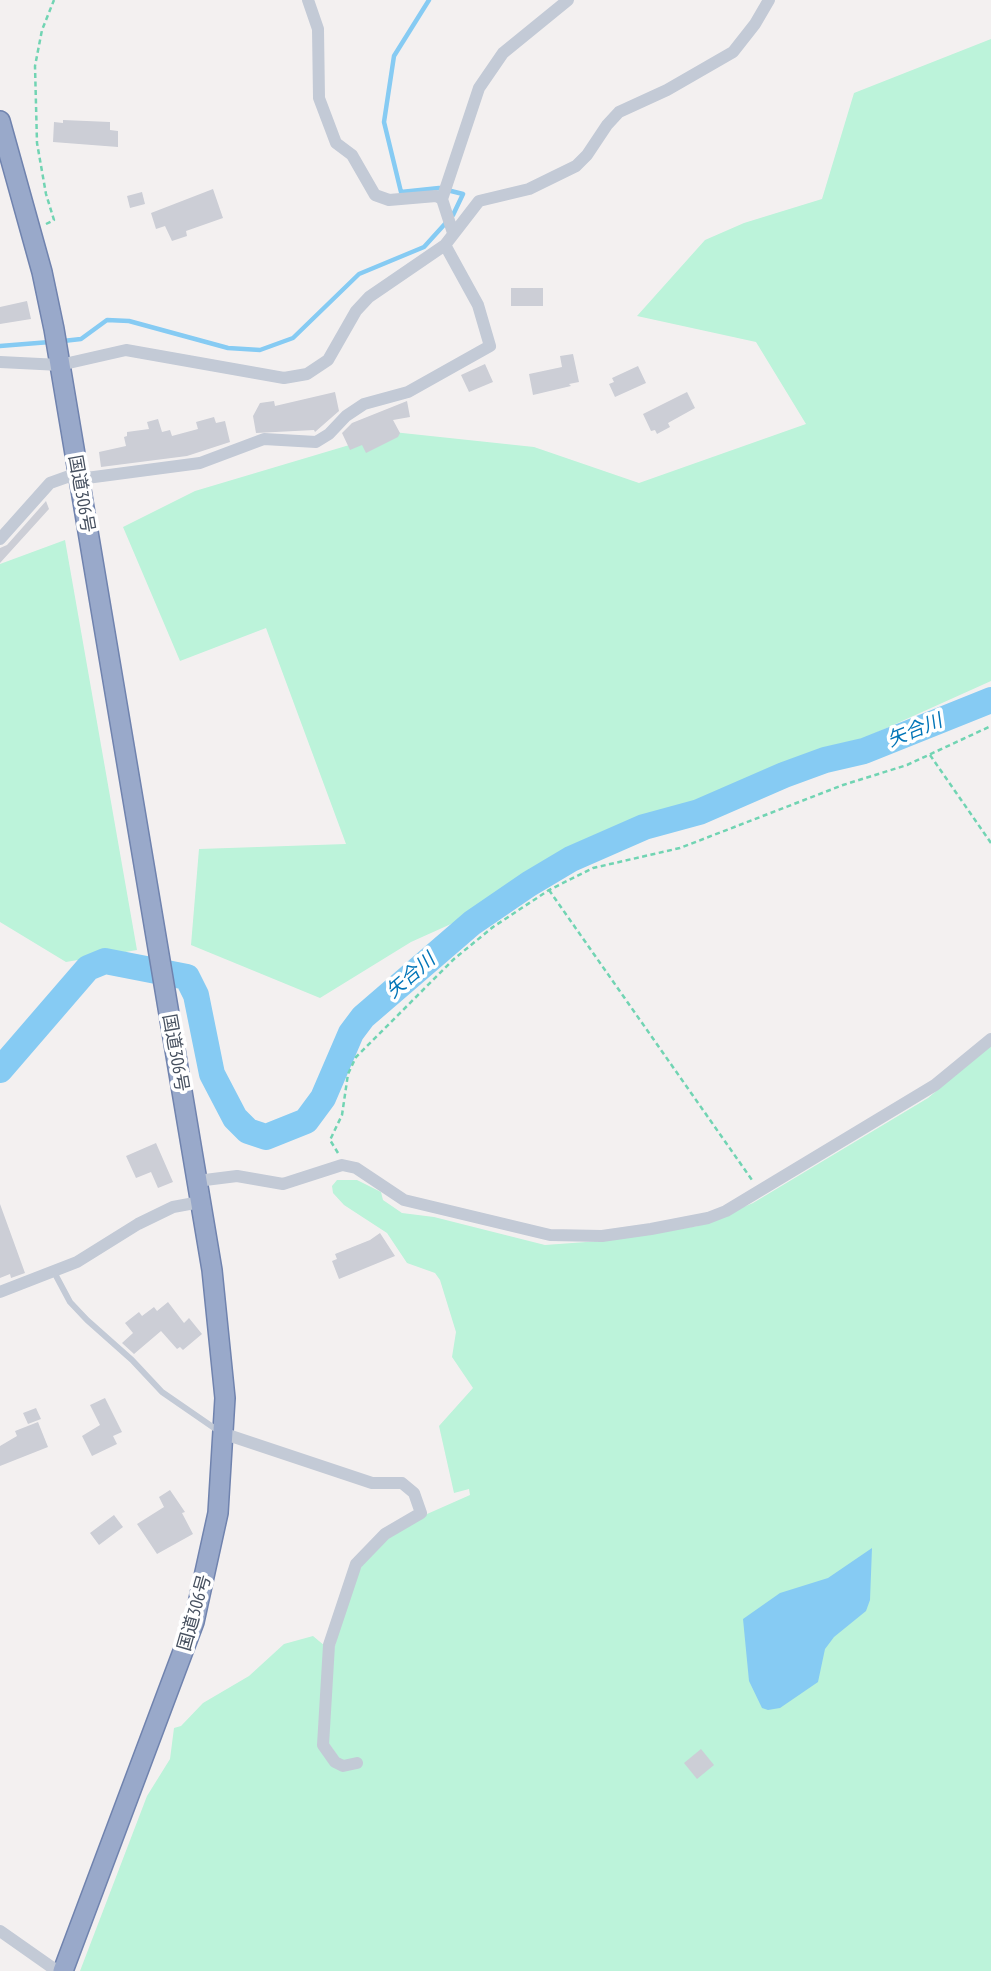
<!DOCTYPE html>
<meta charset="utf-8">
<style>
body{margin:0}
canvas{display:block;background:#f3f0f0}
</style>
<canvas width="991" height="1971"></canvas>
<script>
const g = document.querySelector('canvas').getContext('2d');
g.lineJoin = 'round';
function fill(path, color) { g.fillStyle = color; g.fill(path, 'evenodd'); }
const poly = rows => new Path2D(rows.map(r => 'M' + r).join(''));
function stroke(path, color, width, dash) { g.strokeStyle = color; g.lineWidth = width; g.lineCap = dash ? 'butt' : 'round'; g.setLineDash(dash || []); g.stroke(path); }
function label(font, color, halo, rows, align = 'center') {
  g.font = font + ' "PT Sans Narrow","Noto Sans JP",sans-serif'; g.lineWidth = 7; g.setLineDash([]); g.textBaseline = 'middle'; g.strokeStyle = halo; g.fillStyle = color; for (const [text, x, y, turn = 0] of rows) {
    g.save(); g.translate(x, y); g.rotate((+turn || 0) * Math.PI / 180); g.textAlign = isNaN(turn) ? turn : align; if (halo) g.strokeText(text, 0, 0); g.fillText(text, 0, 0); g.restore();
  }
}
const green = poly([
 [991,39,991,681,411,942,320,998,191,945,199,849,346,844,266,628,180,661,123,527,195,491,393,432,534,447,639,483,806,424,756,342,637,316,705,240,744,223,822,199,854,93],
 [65,540,137,950,66,962,0,922,0,564],
 [991,1045,991,1971,80,1971,147,1796,170,1759,174,1728,181,1726,203,1703,249,1676,284,1644,313,1636,325,1646,318,1734,341,1761,326,1739,333,1654,347,1596,368,1553,409,1522,470,1495,469,1489,454,1493,439,1426,473,1388,452,1357,456,1332,440,1280,435,1273,407,1263,387,1233,344,1205,333,1193,332,1186,337,1180,357,1180,381,1192,383,1200,402,1213,434,1217,545,1245,600,1241,698,1226,753,1203,928,1098]
]);
const water = poly([
 [872,1548,870,1600,866,1611,834,1637,825,1649,818,1682,780,1708,768,1710,762,1708,749,1681,743,1619,780,1593,828,1578]
]);
const stream = poly([
 [63,341,81,339,107,320,129,321,228,348,260,350,293,338,359,274,424,247,453,215,463,194,439,188,401,192,384,122,394,56,429,0],
 [0,346,50,342]
]);
const river = poly([
 [0,1070,88,968,105,961,187,977,196,995,212,1074,235,1118,248,1131,266,1137,306,1121,323,1098,351,1033,363,1017,472,923,529,884,571,859,644,827,699,812,784,775,825,760,864,751,991,700]
]);
const building = poly([
 [63,120,110,122,110,130,118,131,118,147,53,142,54,122,63,123],
 [213,189,223,218,186,231,187,236,172,241,165,226,156,229,151,213],
 [142,192,145,204,130,208,127,196],
 [511,288,543,288,543,306,511,306],
 [27,301,31,319,0,324,0,307],
 [573,354,579,382,569,384,571,386,533,395,529,374,562,367,560,356],
 [485,364,493,382,469,392,461,375],
 [638,366,646,383,615,397,609,384,614,382,612,378],
 [335,392,339,411,315,432,314,430,256,433,253,416,260,403,274,401,275,406],
 [687,392,695,408,668,423,670,427,657,434,655,430,651,431,643,414],
 [407,401,410,417,393,420,400,433,398,437,366,453,362,445,350,450,342,433,352,423],
 [214,417,216,423,225,421,230,442,187,456,101,467,99,452,126,446,124,437,127,436,127,432,149,429,147,422,158,419,162,432,170,430,172,436,198,429,196,422],
 [46,501,49,509,0,563,0,548,7,545],
 [156,1143,173,1182,158,1188,151,1172,136,1178,126,1156],
 [0,1204,25,1273,11,1278,10,1274,0,1278],
 [380,1233,395,1256,339,1279,332,1261,337,1259,335,1254,370,1240],
 [168,1302,184,1323,189,1318,202,1334,183,1350,180,1347,177,1349,161,1331,134,1354,122,1343,133,1333,125,1323,139,1312,142,1316,154,1307,157,1311],
 [105,1398,122,1432,113,1436,117,1444,92,1456,82,1436,100,1425,90,1405],
 [36,1408,41,1419,28,1424,23,1413],
 [38,1422,48,1447,0,1466,0,1446,17,1436,15,1431],
 [170,1490,185,1512,182,1513,193,1534,157,1554,137,1524,164,1507,159,1497],
 [114,1515,123,1527,99,1545,90,1533],
 [701,1749,714,1765,697,1779,684,1763]
]);
const path = poly([
 [46,224,54,220,46,194,37,143,35,66,42,30,54,0],
 [930,755,991,843],
 [549,890,752,1180],
 [338,1153,330,1140,342,1115,348,1074,356,1057,454,959,493,927,549,890,593,868,680,848,843,785,907,765,991,726]
]);
const service = poly([
 [54,1272,70,1302,87,1320,132,1360,162,1392,220,1432]
]);
const minor = poly([
 [308,0,318,29,319,98,336,143,352,155,375,195,389,200,436,196,442,199],
 [453,233,442,199,479,88,503,53,568,0],
 [0,362,60,365,126,350,284,378,307,374,328,360,356,311,369,297,445,245,479,201,529,189,576,166,587,155,607,125,619,112,667,90,733,52,755,24,769,0],
 [79,479,200,463,264,439,316,442,329,434,346,416,364,404,408,392,490,346,478,305,445,245],
 [0,539,50,483,78,473],
 [197,1181,237,1176,283,1184,342,1165,356,1168,404,1200,550,1235,602,1236,651,1229,708,1218,726,1211,935,1085,991,1039],
 [0,1292,77,1262,138,1224,173,1207,200,1202],
 [225,1434,372,1483,402,1483,414,1493,421,1513,385,1534,356,1564,329,1645,323,1745,335,1762,343,1766,357,1763],
 [0,1931,57,1971]
]);
const trunk = poly([
 [0,121,42,272,54,329,212,1270,225,1398,218,1513,194,1622,63,1971]
]);
const streetNames = [
 ["国道306号",81,494,80],
 ["国道306号",175,1053,80],
 ["国道306号",195,1613,-74]
];
const waterNames = [
 ["矢合川",915,731,-22],
 ["矢合川",411,976,-41]
];
fill(green, '#bcf3da');
fill(water, '#86cbf3');
stroke(stream, '#86cbf3', 4.5);
stroke(river, '#86cbf3', 26);
fill(building, '#ccced6');
stroke(trunk, '#7083ae', 22);
stroke(path, '#71d4b3', 2.5, [5, 3.5]);
stroke(service, '#c3cad6', 6);
stroke(minor, '#c3cad6', 12);
stroke(trunk, '#99a9ca', 19);
label('18px', '#46505f', '#fff', streetNames);
label('italic 19px', '#0174b7', '#fff', waterNames);
</script>
